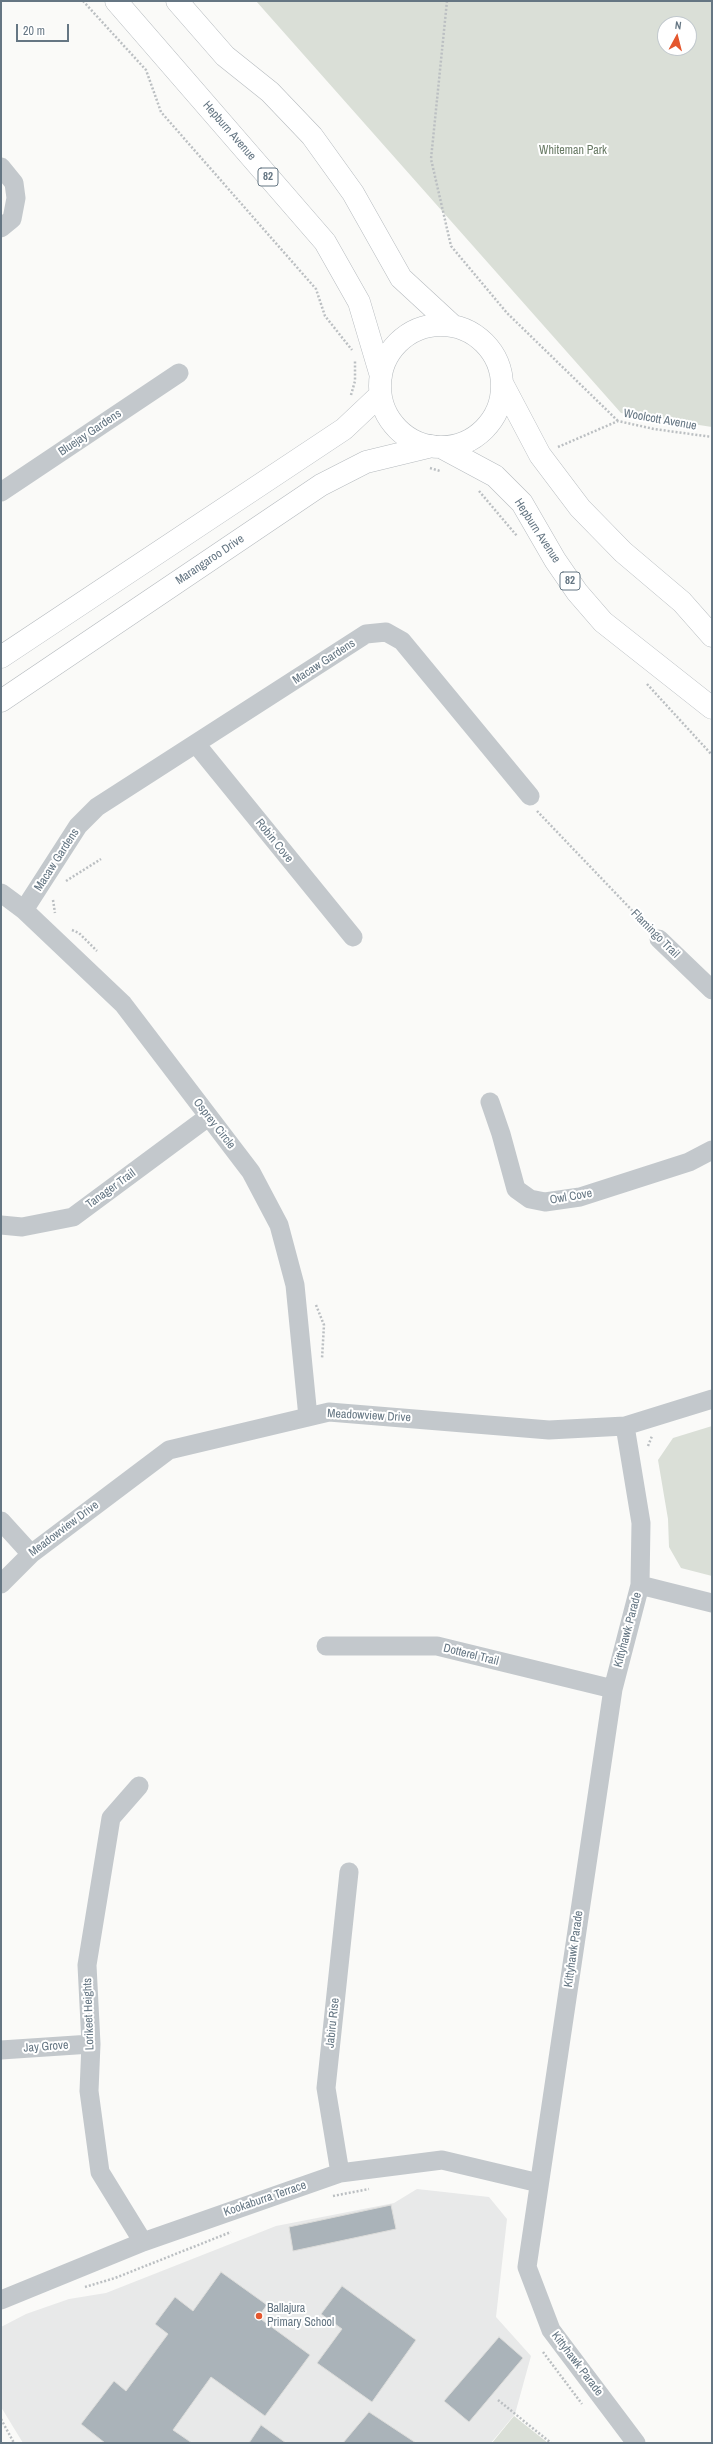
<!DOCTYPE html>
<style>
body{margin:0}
#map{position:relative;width:713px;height:2444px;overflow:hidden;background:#fafaf8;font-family:"Archivo Narrow",sans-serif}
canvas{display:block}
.frame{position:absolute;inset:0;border:2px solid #657683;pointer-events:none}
.north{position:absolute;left:657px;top:16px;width:40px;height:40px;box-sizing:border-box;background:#fff;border:1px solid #c1c8cd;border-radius:50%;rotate:7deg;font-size:11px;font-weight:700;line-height:16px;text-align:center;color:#657683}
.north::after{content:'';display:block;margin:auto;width:14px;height:18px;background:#e4572e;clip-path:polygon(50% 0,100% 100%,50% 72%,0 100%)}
.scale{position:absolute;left:16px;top:24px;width:53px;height:18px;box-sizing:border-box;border:2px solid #657683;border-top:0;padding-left:5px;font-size:12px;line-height:14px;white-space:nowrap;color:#657683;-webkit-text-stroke:3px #fff;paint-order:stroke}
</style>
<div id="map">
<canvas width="713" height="2444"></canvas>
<div class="frame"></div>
<div class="north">N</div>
<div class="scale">20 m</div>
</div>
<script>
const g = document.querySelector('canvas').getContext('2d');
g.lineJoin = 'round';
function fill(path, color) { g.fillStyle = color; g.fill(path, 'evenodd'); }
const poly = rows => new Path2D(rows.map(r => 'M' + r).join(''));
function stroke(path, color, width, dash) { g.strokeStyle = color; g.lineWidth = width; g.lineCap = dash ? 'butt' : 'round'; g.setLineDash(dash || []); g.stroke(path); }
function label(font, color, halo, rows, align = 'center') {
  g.font = font + ' "Archivo Narrow",sans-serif'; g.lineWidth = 4; g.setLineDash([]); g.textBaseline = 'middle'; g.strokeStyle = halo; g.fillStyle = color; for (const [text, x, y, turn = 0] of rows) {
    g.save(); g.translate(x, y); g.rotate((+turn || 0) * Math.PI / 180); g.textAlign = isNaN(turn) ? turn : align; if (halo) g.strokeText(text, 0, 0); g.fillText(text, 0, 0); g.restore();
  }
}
const built = poly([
 [417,2189,489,2197,507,2219,496,2317,531,2356,515,2414,491,2443,23,2443,1,2407,1,2327,26,2314,69,2299,106,2293,276,2226,394,2203]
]);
const green = poly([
 [256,1,712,1,712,427,621,413],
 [665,24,689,24,689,48,665,48],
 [712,1426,712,1576,681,1568,669,1547,668,1519,658,1460,673,1438],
 [514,2416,548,2443,492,2443]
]);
const building = poly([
 [391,2205,396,2229,293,2251,289,2227,391,2205],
 [221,2272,267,2305,258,2317,310,2355,265,2416,211,2377,173,2430,192,2443,105,2443,81,2424,114,2381,126,2391,168,2334,155,2324,175,2297,193,2311,221,2272],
 [342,2286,416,2340,372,2402,317,2363,342,2329,321,2314,342,2286],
 [499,2337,523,2358,469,2422,444,2401,499,2337],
 [369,2412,416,2443,343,2443,369,2412],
 [261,2425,286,2443,249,2443,261,2425]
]);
const path = poly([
 [83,1,146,70,161,112,316,289,325,316,352,350],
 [447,1,431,159,451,246,507,313,618,421],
 [351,395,355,381,355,360],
 [558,447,618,421,654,429,712,437],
 [430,468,440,471],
 [479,491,517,536],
 [647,684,712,755],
 [537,811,647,926],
 [66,881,101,859],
 [53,900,55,913],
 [72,930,79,933,97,951],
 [316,1305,324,1325,322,1359],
 [648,1446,652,1436],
 [333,2196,369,2189],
 [85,2287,115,2278,231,2232],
 [543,2352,582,2404],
 [498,2400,551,2443],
 [1,2419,14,2443]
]);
const minor = poly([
 [1,167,14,183,16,198,12,219,1,228],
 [1,492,179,373],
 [196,744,353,937],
 [1,893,24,910,123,1004,251,1172,279,1225,295,1285,308,1417],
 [24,910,78,826,97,807,366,634,386,632,402,641,530,796],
 [659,939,712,990],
 [490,1102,501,1134,516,1189,530,1199,545,1202,580,1197,689,1162,712,1150],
 [1,1225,22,1227,73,1217,208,1117],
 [625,1426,641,1523,640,1585,613,1689,527,2267,551,2330,636,2443],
 [1,1521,31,1554],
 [1,1584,31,1554,169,1450,329,1412,549,1430,625,1426,712,1399],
 [640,1585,712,1603],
 [326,1646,437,1646,613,1689],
 [139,1786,111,1818,87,1965,91,2044,89,2091,100,2172,143,2242],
 [1,2050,91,2044],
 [340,2173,326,2088,349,1872],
 [1,2300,143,2242,340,2173,442,2160,539,2183]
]);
const major = poly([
 [116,1,325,242,359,302,381,376],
 [177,1,225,56,270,92,312,136,353,193,401,278,453,326],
 '380 386a61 61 0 1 1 122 0a61 61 0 1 1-122 0Z',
 [502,383,540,455,580,508,623,552,682,602,712,636],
 [441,447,495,476,522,503,555,560,577,592,603,622,712,708],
 [1,657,344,429,380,395],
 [1,701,321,485,366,462,432,446]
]);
const markers = [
 [259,2316,4,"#e4572e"]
];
const shields = [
 [268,177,20],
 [570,581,20]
];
const shieldNames = [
 ["82",268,177],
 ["82",570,581]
];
const streetNames = [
 ["Hepburn Avenue",229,131,49],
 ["Woolcott Avenue",660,420,10],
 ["Bluejay Gardens",90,433,-34],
 ["Hepburn Avenue",537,531,57],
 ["Marangaroo Drive",210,560,-34],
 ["Macaw Gardens",324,662,-33],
 ["Robin Cove",274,841,51],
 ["Macaw Gardens",57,860,-57],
 ["Flamingo Trail",655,934,45],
 ["Osprey Circle",214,1124,52],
 ["Tanager Trail",111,1189,-36],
 ["Owl Cove",571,1197,-10],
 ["Meadowview Drive",369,1416,3],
 ["Meadowview Drive",64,1529,-37],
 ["Kittyhawk Parade",628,1630,-75],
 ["Dotterel Trail",471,1655,14],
 ["Kittyhawk Parade",574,1949,-82],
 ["Lorikeet Heights",89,2014,-92],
 ["Jabiru Rise",333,2023,-84],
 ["Jay Grove",46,2047,-4],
 ["Kookaburra Terrace",265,2199,-19],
 ["Kittyhawk Parade",577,2364,53]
];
const parkNames = [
 ["Whiteman Park",573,151]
];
const poiNames = [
 ["Ballajura",267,2309],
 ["Primary School",267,2323]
];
fill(built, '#e8e9e9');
fill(green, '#dadfd7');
fill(building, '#aab3b9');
stroke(building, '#dcdcda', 1);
stroke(major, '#b5babe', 23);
stroke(path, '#bbbfc2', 2.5, [2, 2]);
stroke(minor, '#c3c8cc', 19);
stroke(major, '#fff', 22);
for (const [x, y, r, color] of markers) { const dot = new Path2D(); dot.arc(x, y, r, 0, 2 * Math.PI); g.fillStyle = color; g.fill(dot); stroke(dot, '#fff', 1.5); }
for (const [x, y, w] of shields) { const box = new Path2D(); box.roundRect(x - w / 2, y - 9, w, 18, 3); g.fillStyle = '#fff'; g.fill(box); stroke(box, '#657683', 1); }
label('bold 11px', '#657683', null, shieldNames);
label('12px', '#657683', '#fff', streetNames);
label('12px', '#687a64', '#fff', parkNames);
label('12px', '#657683', '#fff', poiNames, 'left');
</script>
